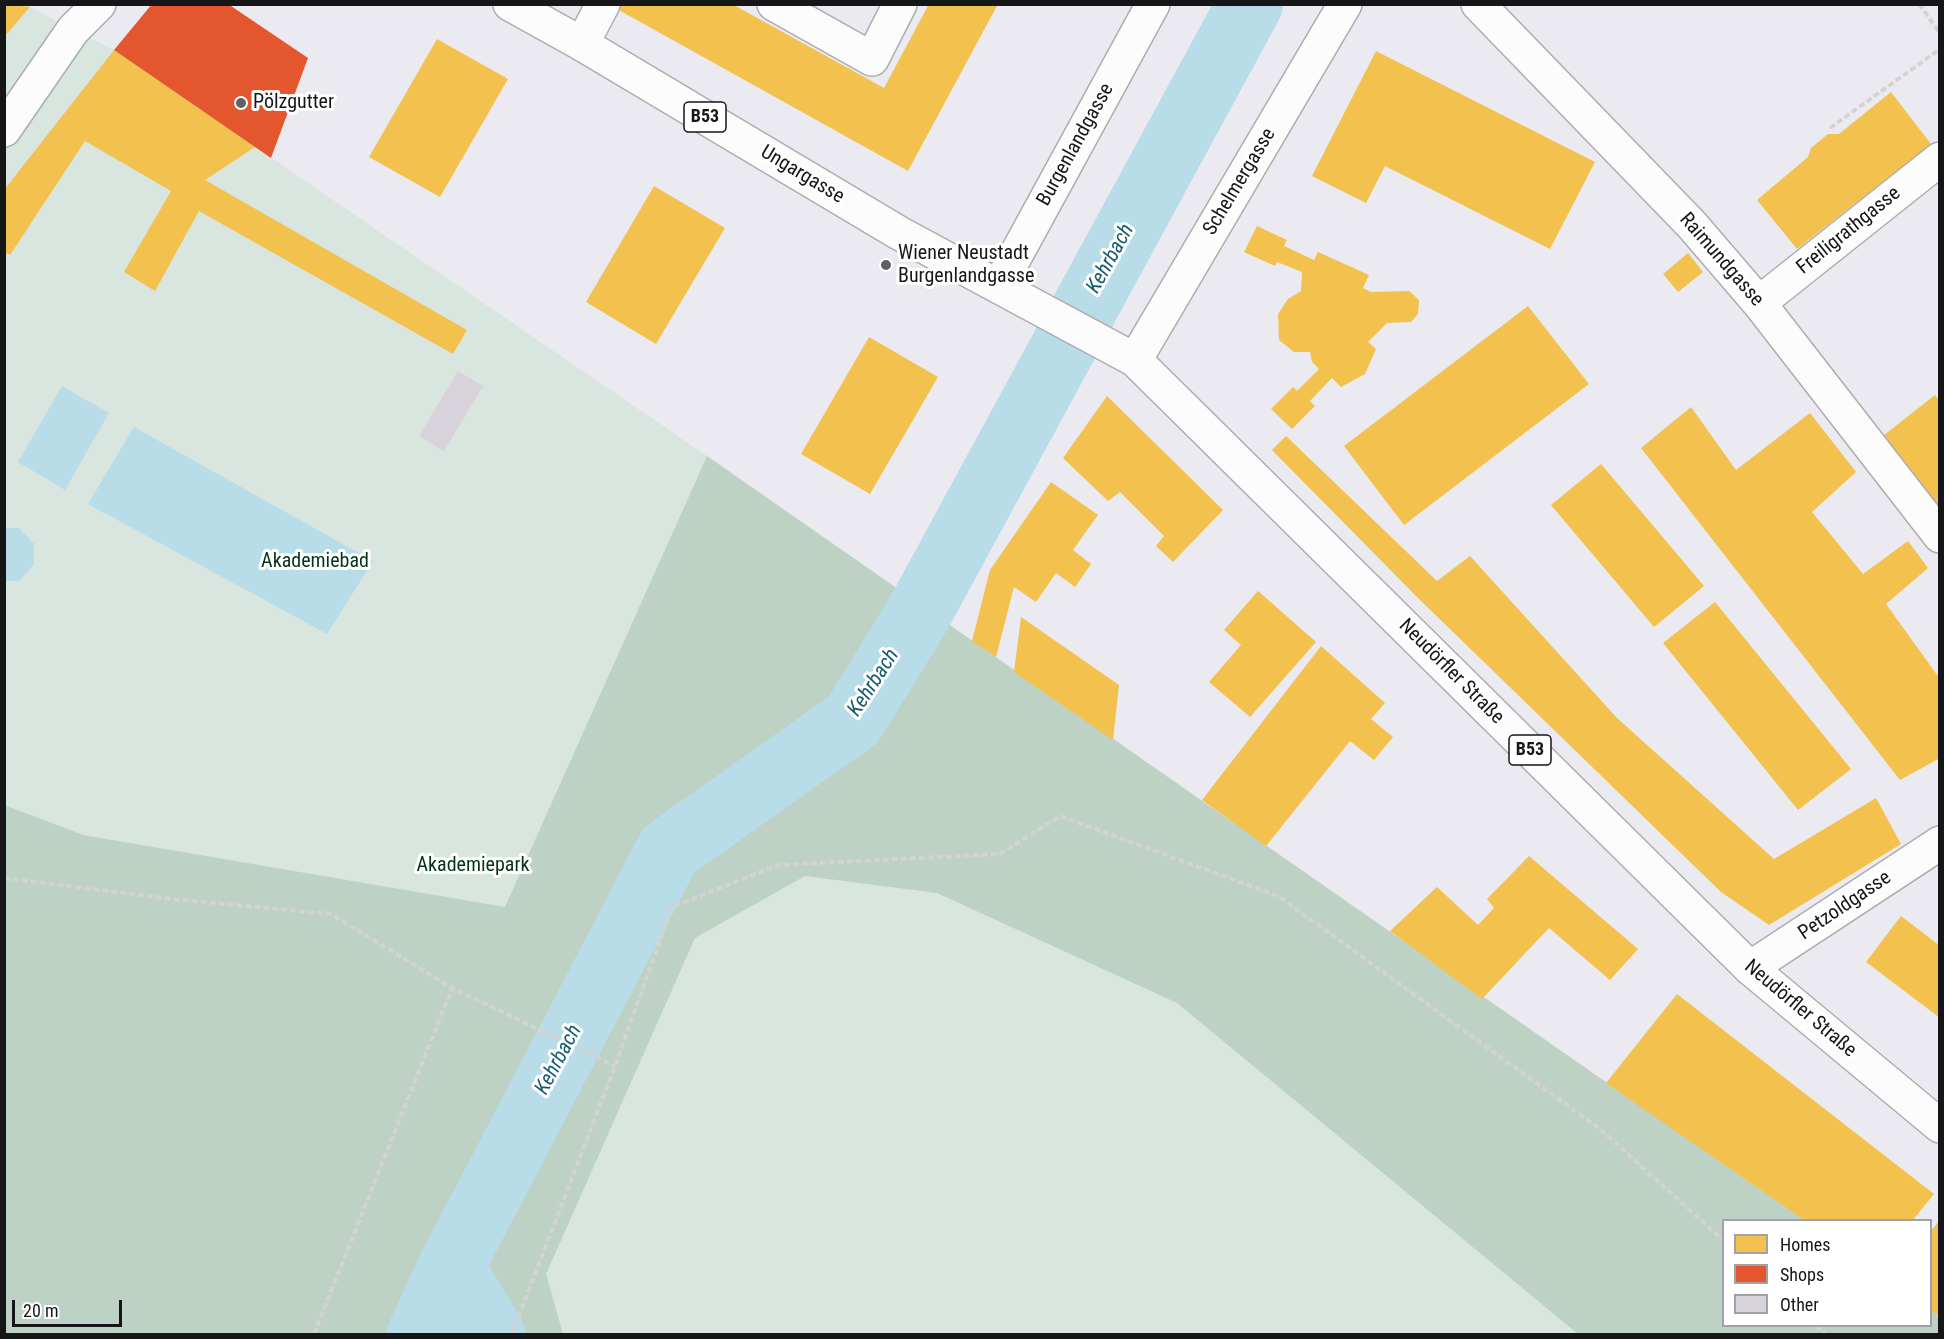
<!DOCTYPE html>
<meta charset="utf-8">
<style>
body{margin:0}
#map{position:relative;width:1944px;height:1339px;overflow:hidden;background:#ebeaf0;font-family:"Roboto Condensed",sans-serif}
canvas{display:block}
.frame{position:absolute;inset:0;border:6px solid #161518;pointer-events:none}
.legend{position:absolute;left:1722px;top:1219px;width:210px;height:108px;box-sizing:border-box;background:#fff;border:2px solid #a2a1a3;margin:0;padding:8px 10px;list-style:none;font-size:18px;color:#161518}
.legend li{display:flex;align-items:center;gap:12px;height:30px}
.legend b{width:30px;border:2px solid #a2a1a3}
.scale{position:absolute;left:12px;top:1300px;width:110px;height:27px;box-sizing:border-box;border:3px solid #161518;border-top:0;padding-left:8px;font-size:18px;line-height:21px;white-space:nowrap;color:#161518;-webkit-text-stroke:4px #fff;paint-order:stroke}
</style>
<div id="map">
<canvas width="1944" height="1339"></canvas>
<div class="frame"></div>
<ul class="legend">
<li><b style="height:16px;background:#f2c14e"></b>Homes</li>
<li><b style="height:16px;background:#e4572e"></b>Shops</li>
<li><b style="height:16px;background:#d8d2da"></b>Other</li>
</ul>
<div class="scale">20 m</div>
</div>
<script>
const g = document.querySelector('canvas').getContext('2d');
g.lineJoin = 'round';
function fill(path, color) { g.fillStyle = color; g.fill(path, 'evenodd'); }
const poly = rows => new Path2D(rows.map(r => 'M' + r).join(''));
function stroke(path, color, width, dash) { g.strokeStyle = color; g.lineWidth = width; g.lineCap = dash ? 'butt' : 'round'; g.setLineDash(dash || []); g.stroke(path); }
function label(font, color, halo, rows, align = 'center') {
  g.font = font + ' "Roboto Condensed",sans-serif'; g.lineWidth = 6; g.setLineDash([]); g.textBaseline = 'middle'; g.strokeStyle = halo; g.fillStyle = color; for (const [text, x, y, turn = 0] of rows) {
    g.save(); g.translate(x, y); g.rotate((+turn || 0) * Math.PI / 180); g.textAlign = isNaN(turn) ? turn : align; if (halo) g.strokeText(text, 0, 0); g.fillText(text, 0, 0); g.restore();
  }
}
const green = poly([
 [5,4,26,5,114,50,707,456,1804,1220,1724,1220,1724,1326,1930,1326,1939,1334,5,1334]
]);
const forest = poly([
 [707,456,1804,1220,1724,1220,1724,1326,1930,1326,1931,1310,1939,1317,1939,1334,1578,1334,1177,1003,937,893,805,876,695,938,546,1274,563,1334,5,1334,4,805,83,835,505,907]
]);
const water = poly([
 [62,386,109,413,65,490,18,462],
 [134,427,373,561,327,634,88,504],
 [4,528,19,528,34,544,34,565,19,581,5,581]
]);
const homes = poly([
 [4,4,30,7,4,37],
 [608,4,732,4,884,88,929,4,998,4,908,171],
 [437,39,508,79,440,197,369,157],
 [114,50,255,147,205,180,467,330,453,354,199,211,155,291,124,272,171,191,85,141,10,255,4,252,4,190],
 [1376,51,1595,162,1550,249,1385,166,1366,203,1312,176],
 [1891,92,1931,144,1797,249,1757,200,1808,157,1811,148,1828,134,1839,134],
 [654,186,725,228,656,344,586,302],
 [1257,226,1287,240,1284,246,1314,260,1318,252,1369,275,1363,288,1371,292,1409,291,1419,300,1418,314,1411,322,1387,323,1368,342,1376,349,1365,374,1341,387,1332,378,1310,401,1315,406,1292,429,1271,409,1293,387,1297,391,1319,369,1312,362,1310,352,1294,352,1279,340,1278,314,1288,299,1301,291,1302,272,1277,262,1275,266,1244,252],
 [1688,253,1703,272,1678,292,1663,274],
 [1528,306,1589,384,1404,525,1344,446],
 [869,337,938,377,870,494,801,454],
 [1935,395,1940,401,1940,514,1879,439],
 [1107,396,1223,510,1173,562,1156,546,1164,536,1120,492,1108,501,1063,458],
 [1691,407,1736,470,1810,413,1856,472,1812,512,1863,574,1908,541,1928,568,1886,604,1940,679,1940,758,1900,780,1641,448],
 [1286,436,1437,581,1470,556,1617,718,1774,859,1876,798,1901,844,1769,925,1721,892,1418,598,1272,450],
 [1601,464,1704,586,1654,627,1551,505],
 [1051,482,1098,515,1073,550,1091,564,1075,587,1056,573,1036,602,1014,587,996,657,972,641,990,570],
 [1258,591,1316,642,1250,717,1209,682,1241,645,1224,630],
 [1715,602,1851,769,1798,810,1663,643],
 [1021,617,1119,685,1113,740,1014,672],
 [1321,646,1385,703,1371,719,1393,737,1374,760,1350,741,1266,846,1202,800],
 [1529,856,1638,949,1610,980,1549,928,1482,999,1390,931,1437,887,1478,925,1494,908,1487,899],
 [1901,916,1940,946,1940,1018,1866,962],
 [1677,994,1934,1194,1913,1220,1804,1220,1606,1083],
 [1940,1220,1940,1317,1930,1310,1930,1232]
]);
const shops = poly([
 [152,4,228,4,308,58,271,158,114,50]
]);
const river = poly([
 [451,1267,492,1334],
 [420,1334,451,1267,669,850,853,720,919,613,1250,4]
]);
const building = poly([
 [458,371,483,386,444,451,419,436]
]);
const path = poly([
 [1919,4,1940,33],
 [1830,128,1940,49],
 [4,878,172,899,331,914,452,988,615,1066],
 [1816,1326,1826,1334],
 [314,1334,452,988],
 [512,1334,615,1066,672,907,778,865,1000,854,1060,816,1278,896,1600,1129,1724,1241]
]);
const minor = poly([
 [774,4,872,59,900,4],
 [1478,4,1692,225,1759,303,1940,536],
 [582,44,603,4],
 [4,130,73,30,99,4],
 [999,286,1153,4],
 [1759,303,1940,159],
 [1135,360,1345,4],
 [1750,968,1940,843]
]);
const major = poly([
 [510,4,582,44,899,233,1135,360,1750,968,1940,1126]
]);
const markers = [
 [241,103,6,"#616064"],
 [886,265,6,"#616064"]
];
const shields = [
 [705,117,42],
 [1530,750,42]
];
const shieldNames = [
 ["B53",705,117],
 ["B53",1530,750]
];
const poiNames = [
 ["Pölzgutter",253,103],
 ["Wiener Neustadt",898,254],
 ["Burgenlandgasse",898,277]
];
const streetNames = [
 ["Burgenlandgasse",1076,145,-61],
 ["Ungargasse",802,175,31],
 ["Schelmergasse",1240,182,-59],
 ["Freiligrathgasse",1849,231,-39],
 ["Raimundgasse",1721,260,49],
 ["Neudörfler Straße",1451,672,45],
 ["Petzoldgasse",1845,906,-34],
 ["Neudörfler Straße",1800,1009,40]
];
const parkNames = [
 ["Akademiebad",315,562],
 ["Akademiepark",473,866]
];
const waterNames = [
 ["Kehrbach",1111,259,-61],
 ["Kehrbach",874,683,-57],
 ["Kehrbach",559,1060,-62]
];
fill(green, '#d9e6df');
fill(forest, '#bdd2c5');
fill(water, '#b8dce8');
fill(homes, '#f2c14e');
fill(shops, '#e4572e');
stroke(river, '#b8dce8', 66);
fill(building, '#d8d2da');
stroke(minor, '#adacb0', 36);
stroke(major, '#adacb0', 36);
stroke(path, '#d3d3d4', 4, [6, 3]);
stroke(minor, '#fcfcfd', 33);
stroke(major, '#fcfcfd', 33);
for (const [x, y, r, color] of markers) { const dot = new Path2D(); dot.arc(x, y, r, 0, 2 * Math.PI); g.fillStyle = color; g.fill(dot); stroke(dot, '#fff', 2); }
for (const [x, y, w] of shields) { const box = new Path2D(); box.roundRect(x - w / 2, y - 15, w, 30, 4.5); g.fillStyle = '#fff'; g.fill(box); stroke(box, '#161518', 1.5); }
label('bold 18px', '#161518', null, shieldNames);
label('20px', '#161518', '#fff', poiNames, 'left');
label('20px', '#161518', '#fff', streetNames);
label('20px', '#033419', '#fff', parkNames);
label('italic 21px', '#175c6c', '#fff', waterNames);
</script>
